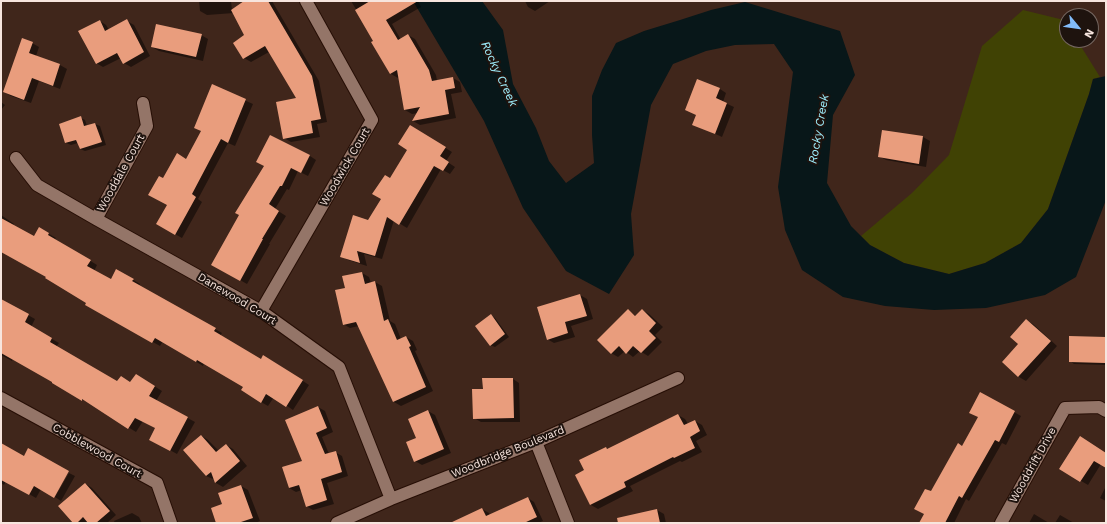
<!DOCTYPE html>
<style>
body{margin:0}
#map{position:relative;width:1107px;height:524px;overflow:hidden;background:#40261b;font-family:"Work Sans",sans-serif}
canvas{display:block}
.frame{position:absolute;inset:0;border:2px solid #f7e5de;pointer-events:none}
.north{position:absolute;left:1059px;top:8px;width:40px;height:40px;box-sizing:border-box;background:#1e130e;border:1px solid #756761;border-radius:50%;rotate:119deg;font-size:11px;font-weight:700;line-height:16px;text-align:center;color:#f7e5de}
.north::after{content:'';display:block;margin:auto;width:14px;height:18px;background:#82bcfa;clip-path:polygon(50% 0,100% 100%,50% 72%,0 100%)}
</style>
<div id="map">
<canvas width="1107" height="524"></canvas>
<div class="frame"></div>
<div class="north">N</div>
</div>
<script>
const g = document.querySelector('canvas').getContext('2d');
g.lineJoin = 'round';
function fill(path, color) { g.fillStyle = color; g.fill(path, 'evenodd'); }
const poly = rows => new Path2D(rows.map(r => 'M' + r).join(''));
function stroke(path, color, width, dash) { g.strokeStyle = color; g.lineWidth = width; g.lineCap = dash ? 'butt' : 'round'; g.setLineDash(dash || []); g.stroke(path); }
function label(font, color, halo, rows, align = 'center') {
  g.font = font + ' "Work Sans",sans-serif'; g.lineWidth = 4; g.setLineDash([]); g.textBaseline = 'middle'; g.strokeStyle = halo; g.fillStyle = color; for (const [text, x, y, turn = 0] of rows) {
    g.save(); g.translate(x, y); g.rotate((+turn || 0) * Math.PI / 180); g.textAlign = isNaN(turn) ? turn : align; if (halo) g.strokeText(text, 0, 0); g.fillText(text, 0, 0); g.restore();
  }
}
const green = poly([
 [1023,10,1064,20,1067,24,1067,40,1077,40,1100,77,1093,79,1089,94,1048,209,1021,243,985,263,949,274,904,263,870,245,861,236,912,193,949,155,982,46]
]);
const water = poly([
 [413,1,482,1,503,30,513,84,536,128,549,161,566,183,594,163,592,135,592,96,602,70,616,43,644,31,680,20,711,10,745,2,840,31,855,75,833,115,827,183,851,226,870,245,904,263,949,274,985,263,1021,243,1048,209,1089,94,1093,79,1106,76,1106,200,1076,277,1045,295,986,308,934,310,885,306,843,297,802,270,785,230,778,187,793,72,774,44,735,45,706,51,673,64,651,105,631,214,634,255,609,294,566,271,523,208,484,121]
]);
const shadow = poly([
 [199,1,231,1,232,10,246,1,272,1,319,81,327,122,317,124,320,137,291,142,284,138,297,99,269,52,251,62,244,58,235,43,245,36,234,13,207,15,200,11],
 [351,1,418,1,421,7,392,24,401,40,408,35,415,39,436,75,437,81,453,78,460,82,462,92,451,94,456,118,420,125,413,121,418,113,412,114,405,110,399,77,398,78,391,74,375,41],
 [525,1,550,1,535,11,528,7],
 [100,21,106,25,109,30,127,21,134,25,150,56,131,67,124,63,121,58,103,67,96,63],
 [201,35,208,39,203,61,159,51,152,47],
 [32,43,39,47,36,56,60,65,67,69,60,89,39,81,31,103,11,96,4,92],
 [212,86,253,104,235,146,228,143,198,199,202,202,182,238,157,224,168,205,163,180,187,160,202,132,195,127],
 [720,89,726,93,723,102,734,107,722,137,694,124,697,115],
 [1,102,5,105,1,110],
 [81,118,85,120,87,126,95,124,100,126,106,145,85,151,80,149,78,143,71,145,66,143,60,124],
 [410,126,452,152,446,161,455,167,450,174,441,169,407,228,394,220,382,259,364,254,367,266,348,260,341,256,368,221,382,199,390,179,408,149],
 [883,131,923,137,930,141,926,167,886,160,879,156],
 [310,156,316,160,308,176,298,171,289,190,287,189,275,209,286,216,269,244,270,244,247,284,212,264,241,215,265,166],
 [1,215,14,224,13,225,34,237,39,228,56,238,55,239,97,265,94,271,111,281,117,270,140,284,139,286,222,333,220,336,261,360,271,360,309,385,293,410,274,397,268,406,261,402,244,387,204,363,203,366,163,341,160,346,86,305,87,303,47,277,1,251],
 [362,273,369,277,371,283,375,282,382,286,390,321,395,324,401,339,406,337,413,341,417,350,415,351,433,391,401,406,394,402,359,326,350,328,343,324,346,289],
 [580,295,587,299,593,319,571,326,575,337,554,343,547,339],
 [1,300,35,319,31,327,59,343,56,347,118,383,131,383,143,379,162,391,156,401,195,422,177,454,157,443,156,428,143,421,136,432,89,403,53,383,54,382,13,359,12,361,1,355],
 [628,310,636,316,642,310,649,314,663,327,655,335,662,342,648,356,640,351,633,357,625,351,618,357,611,353],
 [491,315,495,318,509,337,495,347,490,345],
 [1026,320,1033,324,1057,346,1026,381,1019,377,1003,362,1019,344],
 [1106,338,1106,365,1074,364,1070,361],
 [513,379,519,383,520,422,481,422,474,418,484,390],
 [980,393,1021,416,1006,445,1002,443,969,501,966,499,954,523,921,523,926,514,931,493,963,447,979,417],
 [318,407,325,411,333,432,322,437,329,454,335,452,342,456,348,476,327,483,334,504,313,510,306,506,302,490,296,492,289,488,304,462],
 [428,411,435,415,451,453,422,465,415,461,417,439],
 [678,415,685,419,688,424,695,421,702,425,707,435,696,441,702,452,682,462,680,461,630,486,633,491,598,509,591,505,576,475,585,471,606,448,608,449],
 [202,436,208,440,219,451,226,445,233,449,247,466,223,487,216,483,214,478,213,479,206,476],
 [1,445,41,489,36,498,6,481,4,485,1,483],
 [1106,454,1106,467,1101,464,1088,485,1061,469],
 [69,473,75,476,61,501,55,497],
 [86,484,92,488,116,515,107,523,74,523],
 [241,486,248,490,260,521,255,523,217,523,224,504,220,493],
 [1106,486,1106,501,1100,498],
 [528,498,534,502,543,521,538,523,453,523,482,509,489,513,490,515],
 [657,510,664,514,666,523,637,523],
 [132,513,139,517,142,523,115,523,114,521],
 [1034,514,1049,523,1029,523],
 [1060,515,1074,523,1055,523]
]);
const building = poly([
 [244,1,268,1,312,76,321,119,311,121,313,133,283,139,276,102,296,98,265,46,243,59,233,43,244,35,231,10],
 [370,1,418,1,386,20,398,40,408,34,429,70,432,81,453,77,455,88,445,90,449,114,412,121,420,107,404,110,397,70,390,74,371,42,373,41,355,10],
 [127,19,144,52,123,64,117,53,96,64,78,31,100,20,105,31],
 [156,24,202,34,196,57,151,47],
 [22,38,33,42,29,53,60,64,53,86,32,78,24,100,3,92],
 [697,79,720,88,716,98,727,103,715,134,692,125,696,115,685,110],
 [212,84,246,99,228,143,221,139,192,194,196,197,175,235,156,224,167,205,148,195,159,176,163,178,177,153,186,159,201,131,194,128],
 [81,116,84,126,95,123,102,142,80,149,76,140,65,143,59,124],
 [410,125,446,147,440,156,449,162,443,171,434,166,399,225,387,217,375,256,357,251,360,263,340,257,353,215,368,220,381,199,372,194,385,175,390,178,407,150,398,144],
 [882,130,923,136,919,164,878,157],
 [270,135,310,155,301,173,291,168,282,186,280,186,269,204,279,211,262,239,263,239,240,281,211,265,239,215,235,213,264,166,256,162],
 [1,218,34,236,39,227,49,233,48,235,91,260,87,266,111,279,116,269,134,279,132,281,216,328,214,331,261,359,263,355,303,380,286,407,266,394,261,403,241,390,243,387,197,360,196,362,155,338,152,343,85,305,86,303,45,278,46,277,1,252],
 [362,272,365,284,375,281,384,321,388,319,397,340,406,336,411,346,409,347,426,387,393,402,356,322,343,325,335,290,345,288,342,276],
 [580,294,587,316,565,322,568,333,547,340,537,307],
 [1,299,29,314,25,322,52,338,50,342,117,381,121,376,130,382,136,374,155,386,149,396,188,417,170,451,149,440,155,428,135,418,128,429,82,399,82,401,52,383,52,382,1,353],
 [628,309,635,316,642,309,656,323,649,331,656,338,641,353,633,346,626,354,619,346,611,354,597,340],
 [491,314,505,334,490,346,475,326],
 [1026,319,1051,341,1018,377,1002,362,1018,344,1010,337],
 [1069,336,1106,337,1105,363,1069,362],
 [482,378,513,378,514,418,473,419,472,389,483,389],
 [980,392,1015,411,999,442,995,440,962,498,959,496,945,523,919,523,924,514,914,509,925,489,931,491,958,443,962,446,978,417,969,413],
 [318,406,327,428,316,433,325,454,336,451,342,472,321,479,327,500,306,507,299,485,289,488,282,467,302,461,285,420],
 [428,410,444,449,414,462,406,442,416,438,408,419],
 [678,414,684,425,695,420,700,431,690,437,695,448,674,458,673,457,624,482,626,487,590,505,575,475,584,470,579,460,606,447,607,449],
 [201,435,216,452,226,444,240,461,215,483,211,472,206,476,183,450],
 [1080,436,1106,453,1106,468,1094,461,1080,482,1059,469],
 [1,443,24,456,28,448,69,471,54,498,34,486,29,495,1,480],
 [85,483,110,511,96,523,88,523,83,517,77,523,73,523,58,506],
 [241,485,253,518,238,523,216,523,211,508,222,504,218,493],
 [528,497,537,517,524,523,450,523,482,508,486,516],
 [657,509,660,523,618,523,617,518]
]);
const minor = poly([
 [16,158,37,185,96,219,261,311,339,367,391,499],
 [96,219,147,126,143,103],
 [261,311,372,120,306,1],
 [1,398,157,483,171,523],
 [536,442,568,523],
 [337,523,391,499,536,442,678,378],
 [1001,523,1065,408,1099,407,1106,411]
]);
const streetNames = [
 ["Woodwick Court",345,167,-60],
 ["Wooddale Court",121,173,-61],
 ["Danewood Court",237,299,31],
 ["Cobblewood Court",97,451,29],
 ["Woodbridge Boulevard",508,452,-22],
 ["Wooddrift Drive",1033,465,-61]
];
const waterNames = [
 ["Rocky Creek",499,74,65],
 ["Rocky Creek",819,129,-80]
];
fill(green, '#404204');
fill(water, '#081719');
fill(shadow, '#0007');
fill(building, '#e99d7d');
stroke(minor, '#260e05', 14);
stroke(minor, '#947568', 12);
label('11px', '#f7e5de', '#1e130e', streetNames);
label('italic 12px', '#9decfa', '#1e130e', waterNames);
</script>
